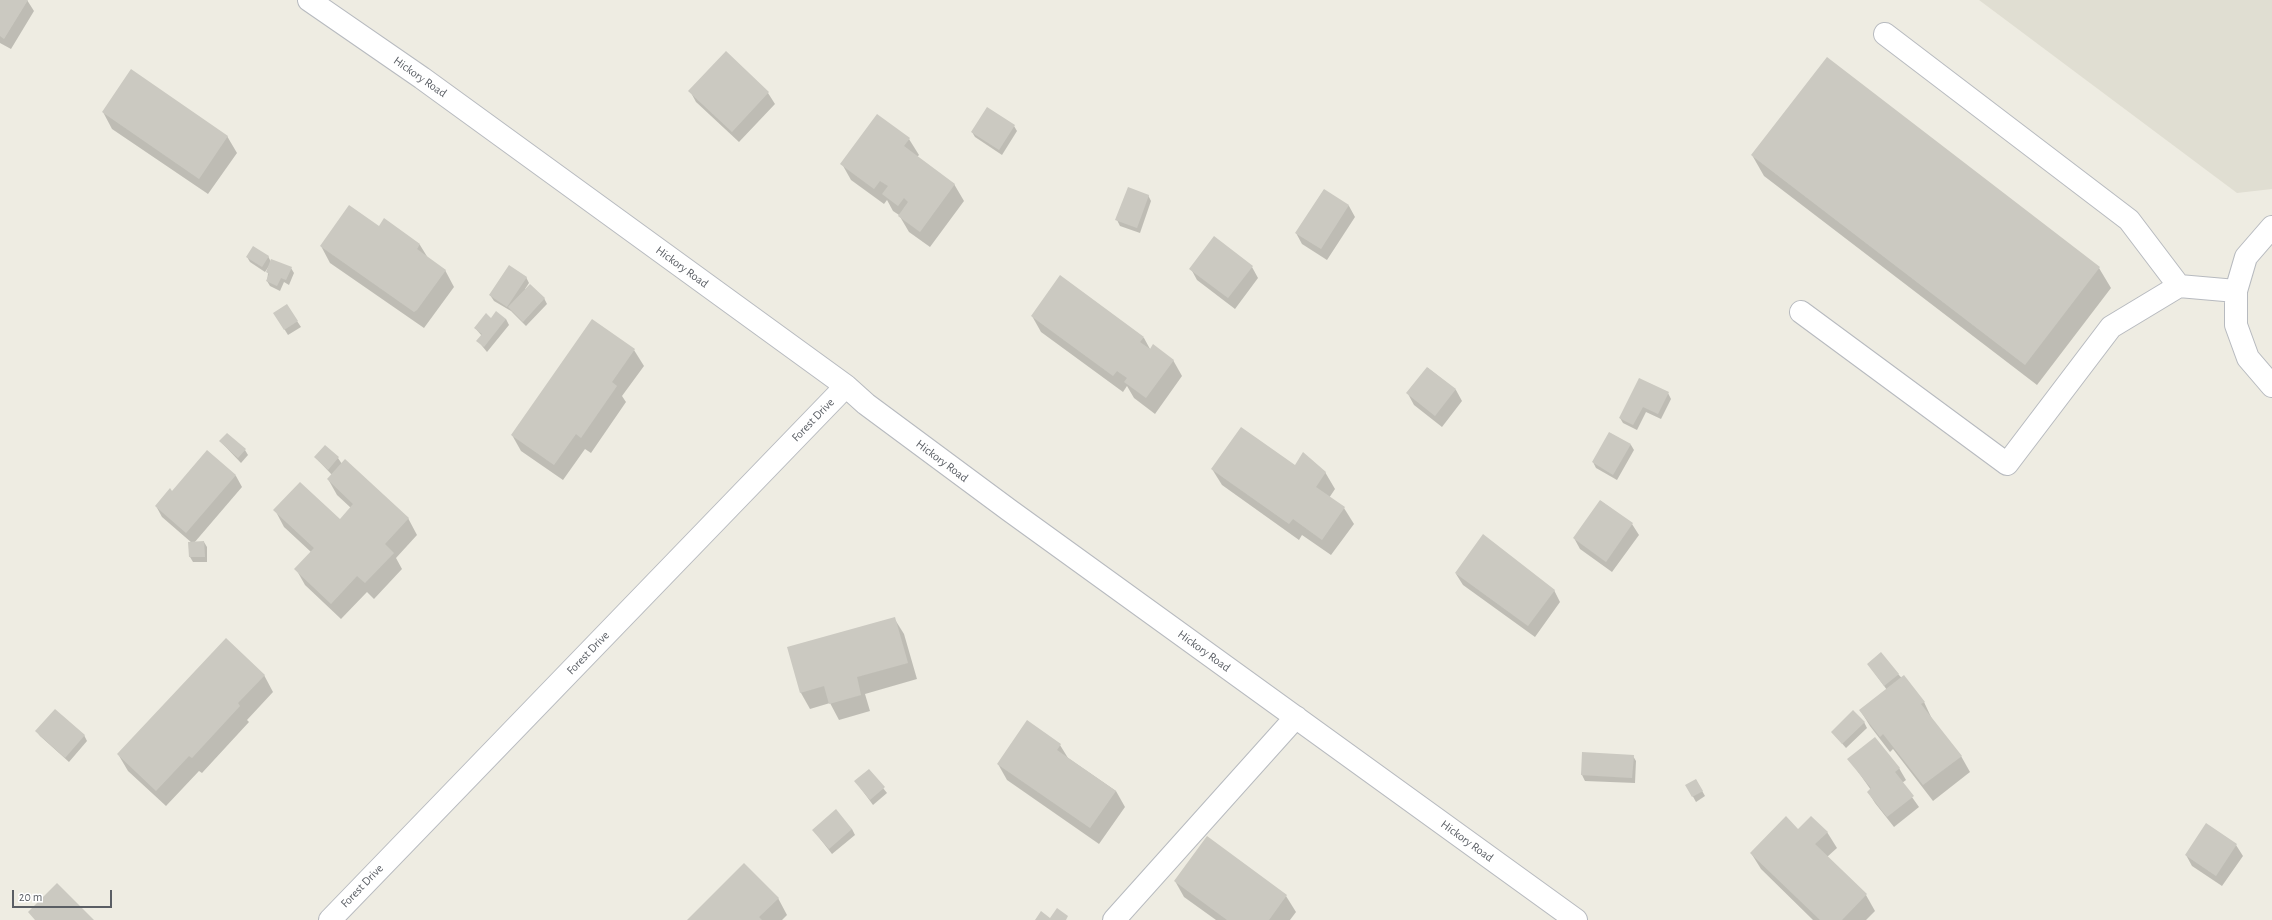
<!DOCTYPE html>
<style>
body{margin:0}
#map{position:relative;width:2272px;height:920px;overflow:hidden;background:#eeece2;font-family:"Alegreya Sans",sans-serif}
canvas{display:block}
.scale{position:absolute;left:12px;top:890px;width:100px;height:18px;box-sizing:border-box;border:2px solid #5a5e64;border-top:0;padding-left:5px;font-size:12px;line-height:14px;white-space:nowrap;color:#5a5e64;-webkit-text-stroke:3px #fff;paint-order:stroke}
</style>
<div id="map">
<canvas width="2272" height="920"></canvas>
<div class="scale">20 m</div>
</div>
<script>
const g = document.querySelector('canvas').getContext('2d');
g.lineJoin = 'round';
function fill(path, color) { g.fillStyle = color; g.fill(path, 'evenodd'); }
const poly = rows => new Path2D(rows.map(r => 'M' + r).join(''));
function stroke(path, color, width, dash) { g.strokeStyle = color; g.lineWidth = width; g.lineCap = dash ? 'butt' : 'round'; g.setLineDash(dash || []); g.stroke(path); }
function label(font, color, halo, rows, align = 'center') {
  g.font = font + ' "Alegreya Sans",sans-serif'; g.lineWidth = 4; g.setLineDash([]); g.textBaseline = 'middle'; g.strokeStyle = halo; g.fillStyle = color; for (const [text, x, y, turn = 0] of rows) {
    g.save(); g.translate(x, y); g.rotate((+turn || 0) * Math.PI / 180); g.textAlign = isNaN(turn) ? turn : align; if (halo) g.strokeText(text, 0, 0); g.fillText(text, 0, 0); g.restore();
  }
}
const education = poly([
 [1979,0,2272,0,2272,189,2237,193]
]);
const shadow = poly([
 [0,0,27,0,34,11,11,49,0,43],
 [726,53,768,93,775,104,739,142,696,102,690,91],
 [103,112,227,136,237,153,208,194,112,129],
 [1014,126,1017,131,1002,155,975,137,972,132],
 [909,139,919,155,917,157,954,184,964,201,930,247,909,232,899,215,893,211,887,200,884,204,851,180,842,164],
 [1752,155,2099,268,2111,288,2037,385,1764,176],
 [1324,190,1349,206,1355,217,1327,260,1302,244,1296,233],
 [1148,195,1151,201,1140,233,1120,226,1117,220],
 [385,220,420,245,428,258,445,270,454,287,424,328,330,263,321,246,379,228],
 [268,256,271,262,291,268,294,273,289,285,284,282,280,291,270,286,267,281,269,266,265,272,250,262,247,257],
 [1252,267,1258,278,1235,309,1197,280,1191,269],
 [526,277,529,283,525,289,544,298,547,304,526,326,511,311,494,301,490,295],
 [287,306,301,327,288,335,278,319],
 [1032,316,1144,338,1150,349,1173,360,1182,376,1155,414,1134,398,1127,386,1123,392,1041,332],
 [491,319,506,319,509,325,487,352,478,341,482,336,475,328],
 [634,350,644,366,622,396,626,402,591,453,585,449,563,480,521,451,512,435],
 [1428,368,1456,390,1462,401,1442,427,1414,405,1408,394],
 [1668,393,1671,399,1661,419,1646,412,1637,430,1623,423,1620,418],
 [1610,433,1631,445,1634,450,1617,480,1596,468,1593,462],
 [227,434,245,450,248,455,241,463,220,441],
 [325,446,338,458,342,464,408,518,417,535,396,558,402,569,374,599,367,592,341,619,305,585,296,569,311,552,284,527,275,510,340,520,351,508,337,495,328,479,332,475,315,457],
 [207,451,236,476,242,487,194,543,204,542,207,547,207,562,193,562,190,557,192,543,162,517,156,506,172,492],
 [1295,467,1325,472,1335,489,1329,498,1344,508,1354,524,1331,555,1302,535,1299,540,1222,485,1212,469],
 [1601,501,1632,524,1639,535,1612,572,1580,549,1574,538],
 [1456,574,1554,590,1560,602,1535,637,1463,585],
 [894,618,904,634,917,679,865,694,870,711,839,720,830,703,810,709,801,693,788,648],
 [1868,664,1898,674,1924,702,1932,719,1961,756,1970,772,1933,801,1893,749,1890,752,1870,726,1860,710,1887,690],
 [264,675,273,692,247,720,249,722,202,773,199,771,166,806,128,771,118,754],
 [1864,722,1867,728,1846,748,1832,732],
 [36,731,84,735,87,741,69,762,40,736],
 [1060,745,1068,758,1116,791,1125,807,1099,844,1007,780,998,764],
 [1583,753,1633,756,1636,761,1635,783,1585,781,1582,775],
 [1849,759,1899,768,1906,780,1902,783,1919,807,1894,827,1875,803,1868,792,1871,790],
 [869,770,887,793,873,805,856,782],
 [1696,780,1705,796,1696,802,1687,786],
 [852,829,855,835,832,854,813,830],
 [1798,830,1827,832,1837,848,1827,857,1866,895,1875,911,1866,920,1813,920,1761,869,1751,853],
 [2236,845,2243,856,2222,886,2192,866,2186,855],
 [1175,881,1286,896,1296,912,1290,920,1216,920,1184,897],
 [778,898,787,915,782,920,688,920]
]);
const building = poly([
 [0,0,28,0,4,39,0,36],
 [726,51,769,92,732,132,688,91],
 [1827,57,2100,267,2025,365,1751,155],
 [131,69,228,136,199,179,102,112],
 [987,107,1015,125,999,150,971,132],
 [877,114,910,138,904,146,955,184,920,232,898,216,908,202,904,198,898,206,882,194,888,186,880,181,874,189,840,164],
 [1128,187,1149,195,1137,228,1115,220],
 [1324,189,1349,205,1321,249,1295,233],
 [349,205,379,226,384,218,420,244,417,249,446,270,417,310,414,312,320,246],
 [1214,236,1253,266,1228,298,1189,269],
 [253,246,269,256,262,267,246,257],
 [271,259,292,267,286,280,281,278,277,286,266,281,269,274,266,272],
 [509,265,527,277,507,307,489,295],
 [1060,275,1144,337,1140,342,1150,349,1153,344,1174,360,1146,398,1124,382,1127,378,1117,371,1113,376,1031,316],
 [530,284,545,298,523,322,508,307],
 [287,304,298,321,284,330,273,313],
 [496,311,506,319,484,347,476,341,482,334,474,328,486,313,491,318],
 [592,319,635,349,612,382,617,386,581,438,576,434,554,465,511,435],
 [1427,367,1456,389,1435,416,1406,393],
 [1639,378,1669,392,1658,414,1643,407,1633,425,1619,418],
 [1241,427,1295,465,1303,452,1326,472,1316,487,1345,507,1322,540,1293,519,1289,524,1211,469],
 [1609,432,1631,444,1613,475,1592,462],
 [227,433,246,449,238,458,219,441],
 [325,445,339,457,328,470,314,457],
 [207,450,236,475,186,533,155,506,170,488,172,491],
 [345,459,409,518,385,544,394,553,365,583,357,576,331,604,294,569,314,548,273,510,300,482,340,519,353,504,327,479],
 [1600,500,1633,523,1606,562,1573,538],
 [1483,534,1555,590,1528,626,1455,573],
 [204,541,205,557,189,557,188,542],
 [895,617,908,663,857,677,861,695,829,704,824,686,800,693,787,647],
 [226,638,265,675,238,703,240,706,192,758,189,756,156,791,117,754],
 [1881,652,1899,674,1884,686,1867,664],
 [1904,675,1925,702,1921,704,1962,756,1923,785,1883,734,1880,737,1859,710],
 [55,709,85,735,65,758,35,731],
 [1853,710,1865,722,1842,744,1831,732],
 [1027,720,1061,744,1057,750,1116,791,1090,828,997,764],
 [1875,737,1900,768,1895,772,1914,796,1887,817,1867,792,1871,788,1847,759],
 [1582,752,1634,755,1632,778,1581,775],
 [869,769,885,787,870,800,854,781],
 [1696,779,1703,791,1692,797,1685,785],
 [836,809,852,829,829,849,812,830],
 [1786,816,1798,829,1811,816,1828,832,1815,844,1867,894,1842,920,1820,920,1750,853],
 [2206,823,2237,844,2216,876,2185,855],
 [1207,836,1287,895,1269,920,1227,920,1174,881],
 [744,863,779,898,759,917,762,920,687,920],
 [57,883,94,920,35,920,28,912],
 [1057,908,1068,916,1066,920,1035,920,1041,911,1050,918]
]);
const minor = poly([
 [309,0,422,78,846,386,866,404,1009,510,1576,920],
 [1885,34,2129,220,2179,286,2236,291],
 [2272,227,2246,257,2236,291,2236,325,2248,358,2272,386],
 [1801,312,2007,464,2111,327,2179,286],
 [330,920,846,386],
 [1114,920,1296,717]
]);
const streetNames = [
 ["Hickory Road",420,77,35],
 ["Hickory Road",682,267,36],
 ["Forest Drive",813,420,-46],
 ["Hickory Road",942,461,37],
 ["Hickory Road",1204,651,36],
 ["Forest Drive",588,653,-46],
 ["Hickory Road",1467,841,36],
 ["Forest Drive",362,886,-46]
];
fill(education, '#e0ded2');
fill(shadow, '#0003');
fill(building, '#cbc9c1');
stroke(minor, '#b7babf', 24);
stroke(minor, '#fff', 22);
label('12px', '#5a5e64', '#fff', streetNames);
</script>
